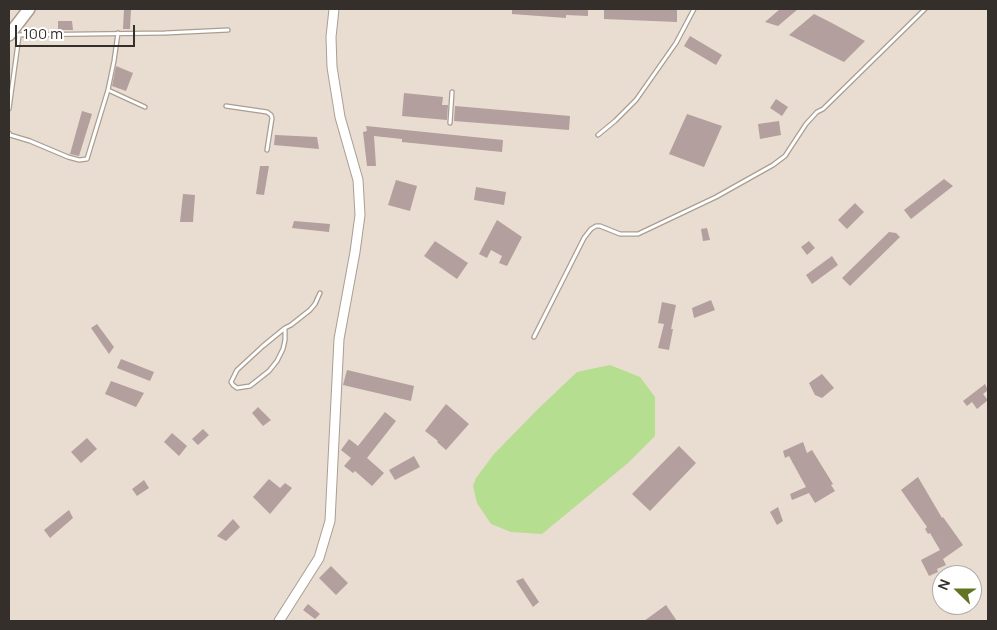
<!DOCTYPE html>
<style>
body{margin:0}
#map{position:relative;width:997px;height:630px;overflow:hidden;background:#e9dcd0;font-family:Manrope,sans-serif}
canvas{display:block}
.frame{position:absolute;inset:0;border:10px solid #342f2a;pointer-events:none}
.north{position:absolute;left:932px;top:565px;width:50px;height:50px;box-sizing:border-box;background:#fff;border:1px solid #aeacaa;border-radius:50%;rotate:292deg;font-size:14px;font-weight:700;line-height:20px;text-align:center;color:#342f2a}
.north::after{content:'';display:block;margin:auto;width:18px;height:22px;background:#637422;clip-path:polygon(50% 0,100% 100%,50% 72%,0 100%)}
.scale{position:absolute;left:15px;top:25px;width:120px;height:22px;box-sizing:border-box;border:2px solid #342f2a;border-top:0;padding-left:6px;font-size:15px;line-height:18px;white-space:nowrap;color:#342f2a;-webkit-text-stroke:4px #fff;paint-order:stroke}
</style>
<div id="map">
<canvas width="997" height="630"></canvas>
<div class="frame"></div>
<div class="north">N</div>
<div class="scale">100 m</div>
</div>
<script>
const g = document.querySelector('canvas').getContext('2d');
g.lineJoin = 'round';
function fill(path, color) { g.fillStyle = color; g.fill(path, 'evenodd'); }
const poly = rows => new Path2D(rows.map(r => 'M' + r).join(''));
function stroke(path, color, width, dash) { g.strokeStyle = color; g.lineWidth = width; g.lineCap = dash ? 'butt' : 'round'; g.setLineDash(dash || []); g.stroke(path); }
const green = poly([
 [610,365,640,377,655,397,655,436,628,463,542,534,511,532,491,524,477,503,473,486,476,478,494,454,538,409,577,372]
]);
const building = poly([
 [124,9,131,9,130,29,123,29],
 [512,9,588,9,588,16,566,15,566,18,512,14],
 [604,9,677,9,677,22,604,19],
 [780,9,798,9,778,26,765,22],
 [814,14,830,22,865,41,844,62,789,35],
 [58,21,72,21,73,30,58,30],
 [690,36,722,55,716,65,684,46],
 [116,66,133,73,126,91,112,86],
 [404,93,443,97,442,105,448,105,447,120,402,116],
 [776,99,788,107,782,116,770,108],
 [455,106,570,116,569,130,454,121],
 [82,111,92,114,79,156,70,154],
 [687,114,722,126,704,167,669,154],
 [779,121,781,135,760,139,758,124],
 [366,126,503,140,502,152,402,142,402,139,374,136,376,166,367,166,363,132,367,131],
 [275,135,317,137,319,149,274,145],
 [260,166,269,166,264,195,256,194],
 [944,179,953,186,911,219,904,210],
 [396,180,417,186,410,211,388,205],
 [476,187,506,192,504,205,474,200],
 [183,194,195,195,193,222,180,222],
 [855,203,864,212,847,229,838,220],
 [497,220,522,237,507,266,499,263,502,256,491,250,487,258,479,254],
 [294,221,330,224,329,232,292,228],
 [707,228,710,240,703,241,701,229],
 [889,232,896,233,900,237,850,286,842,278],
 [435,241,468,263,457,279,424,256],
 [809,241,815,248,807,255,801,247],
 [832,256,838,265,812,284,806,275],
 [711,300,715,310,694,318,692,308],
 [662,302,676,305,671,329,673,329,669,350,658,348,664,324,658,323],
 [97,324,114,347,109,354,91,328],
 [121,359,154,372,150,381,117,368],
 [347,370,414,386,411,401,343,385],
 [822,374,834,388,822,398,815,395,809,383],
 [111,381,144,393,136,407,105,394],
 [985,384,988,390,983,394,988,400,977,409,972,402,967,406,963,401],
 [446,404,469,424,446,450,437,442,438,441,425,431],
 [258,407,271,420,263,426,252,413],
 [385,412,396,421,367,458,384,473,372,486,355,471,353,473,344,466,351,458,341,450,349,439,358,446],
 [203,429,209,435,198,445,192,439],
 [172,433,187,446,179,456,164,442],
 [87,438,97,449,81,463,71,452],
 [803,442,807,453,812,450,833,484,831,485,835,491,815,503,809,493,792,500,790,494,806,487,789,456,785,458,783,451],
 [679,446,696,463,650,511,632,494],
 [414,456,420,467,395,480,389,470],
 [918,477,942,518,943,517,963,545,943,559,946,565,937,569,938,572,929,576,921,560,940,550,930,533,928,534,925,529,927,527,901,490],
 [269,479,280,488,285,483,292,488,270,514,253,497],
 [144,480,149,488,137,496,132,489],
 [778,507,783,521,777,525,770,512],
 [69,510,73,518,50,538,44,530],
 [233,519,240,527,226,541,217,536],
 [331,566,348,583,336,595,319,578],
 [523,578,539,602,533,607,516,581],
 [308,604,320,614,315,619,303,610],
 [666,605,677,621,644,621]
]);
const service = poly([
 [13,35,165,33,228,30],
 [108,90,145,107],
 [226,106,267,112,271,115,272,118,267,150],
 [9,109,19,36],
 [450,123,452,92],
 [9,133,10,135,30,141,68,157,79,160,87,159,108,90,114,61,118,33],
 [598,135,615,121,636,100,676,43,694,9],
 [285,328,285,340,283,349,277,361,269,371,250,386,237,388,233,385,231,382,237,370,263,346,285,328,291,325,310,310,315,304,320,293],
 [534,337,584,238,591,229,596,226,600,226,620,234,638,234,716,197,773,165,785,156,806,124,817,112,823,109,925,9]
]);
const tertiary = poly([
 [279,621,319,558,330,521,339,339,355,252,360,215,358,180,340,117,332,67,331,37,334,9]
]);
const trunk = poly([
 [9,35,29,9]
]);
fill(green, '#b5de91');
fill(building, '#b29f9e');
stroke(service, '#aa9e92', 5.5);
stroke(tertiary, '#aa9e92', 11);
stroke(trunk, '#aa9e92', 14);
stroke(service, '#fff', 3);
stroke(tertiary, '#fff', 9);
stroke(trunk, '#fff', 11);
</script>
